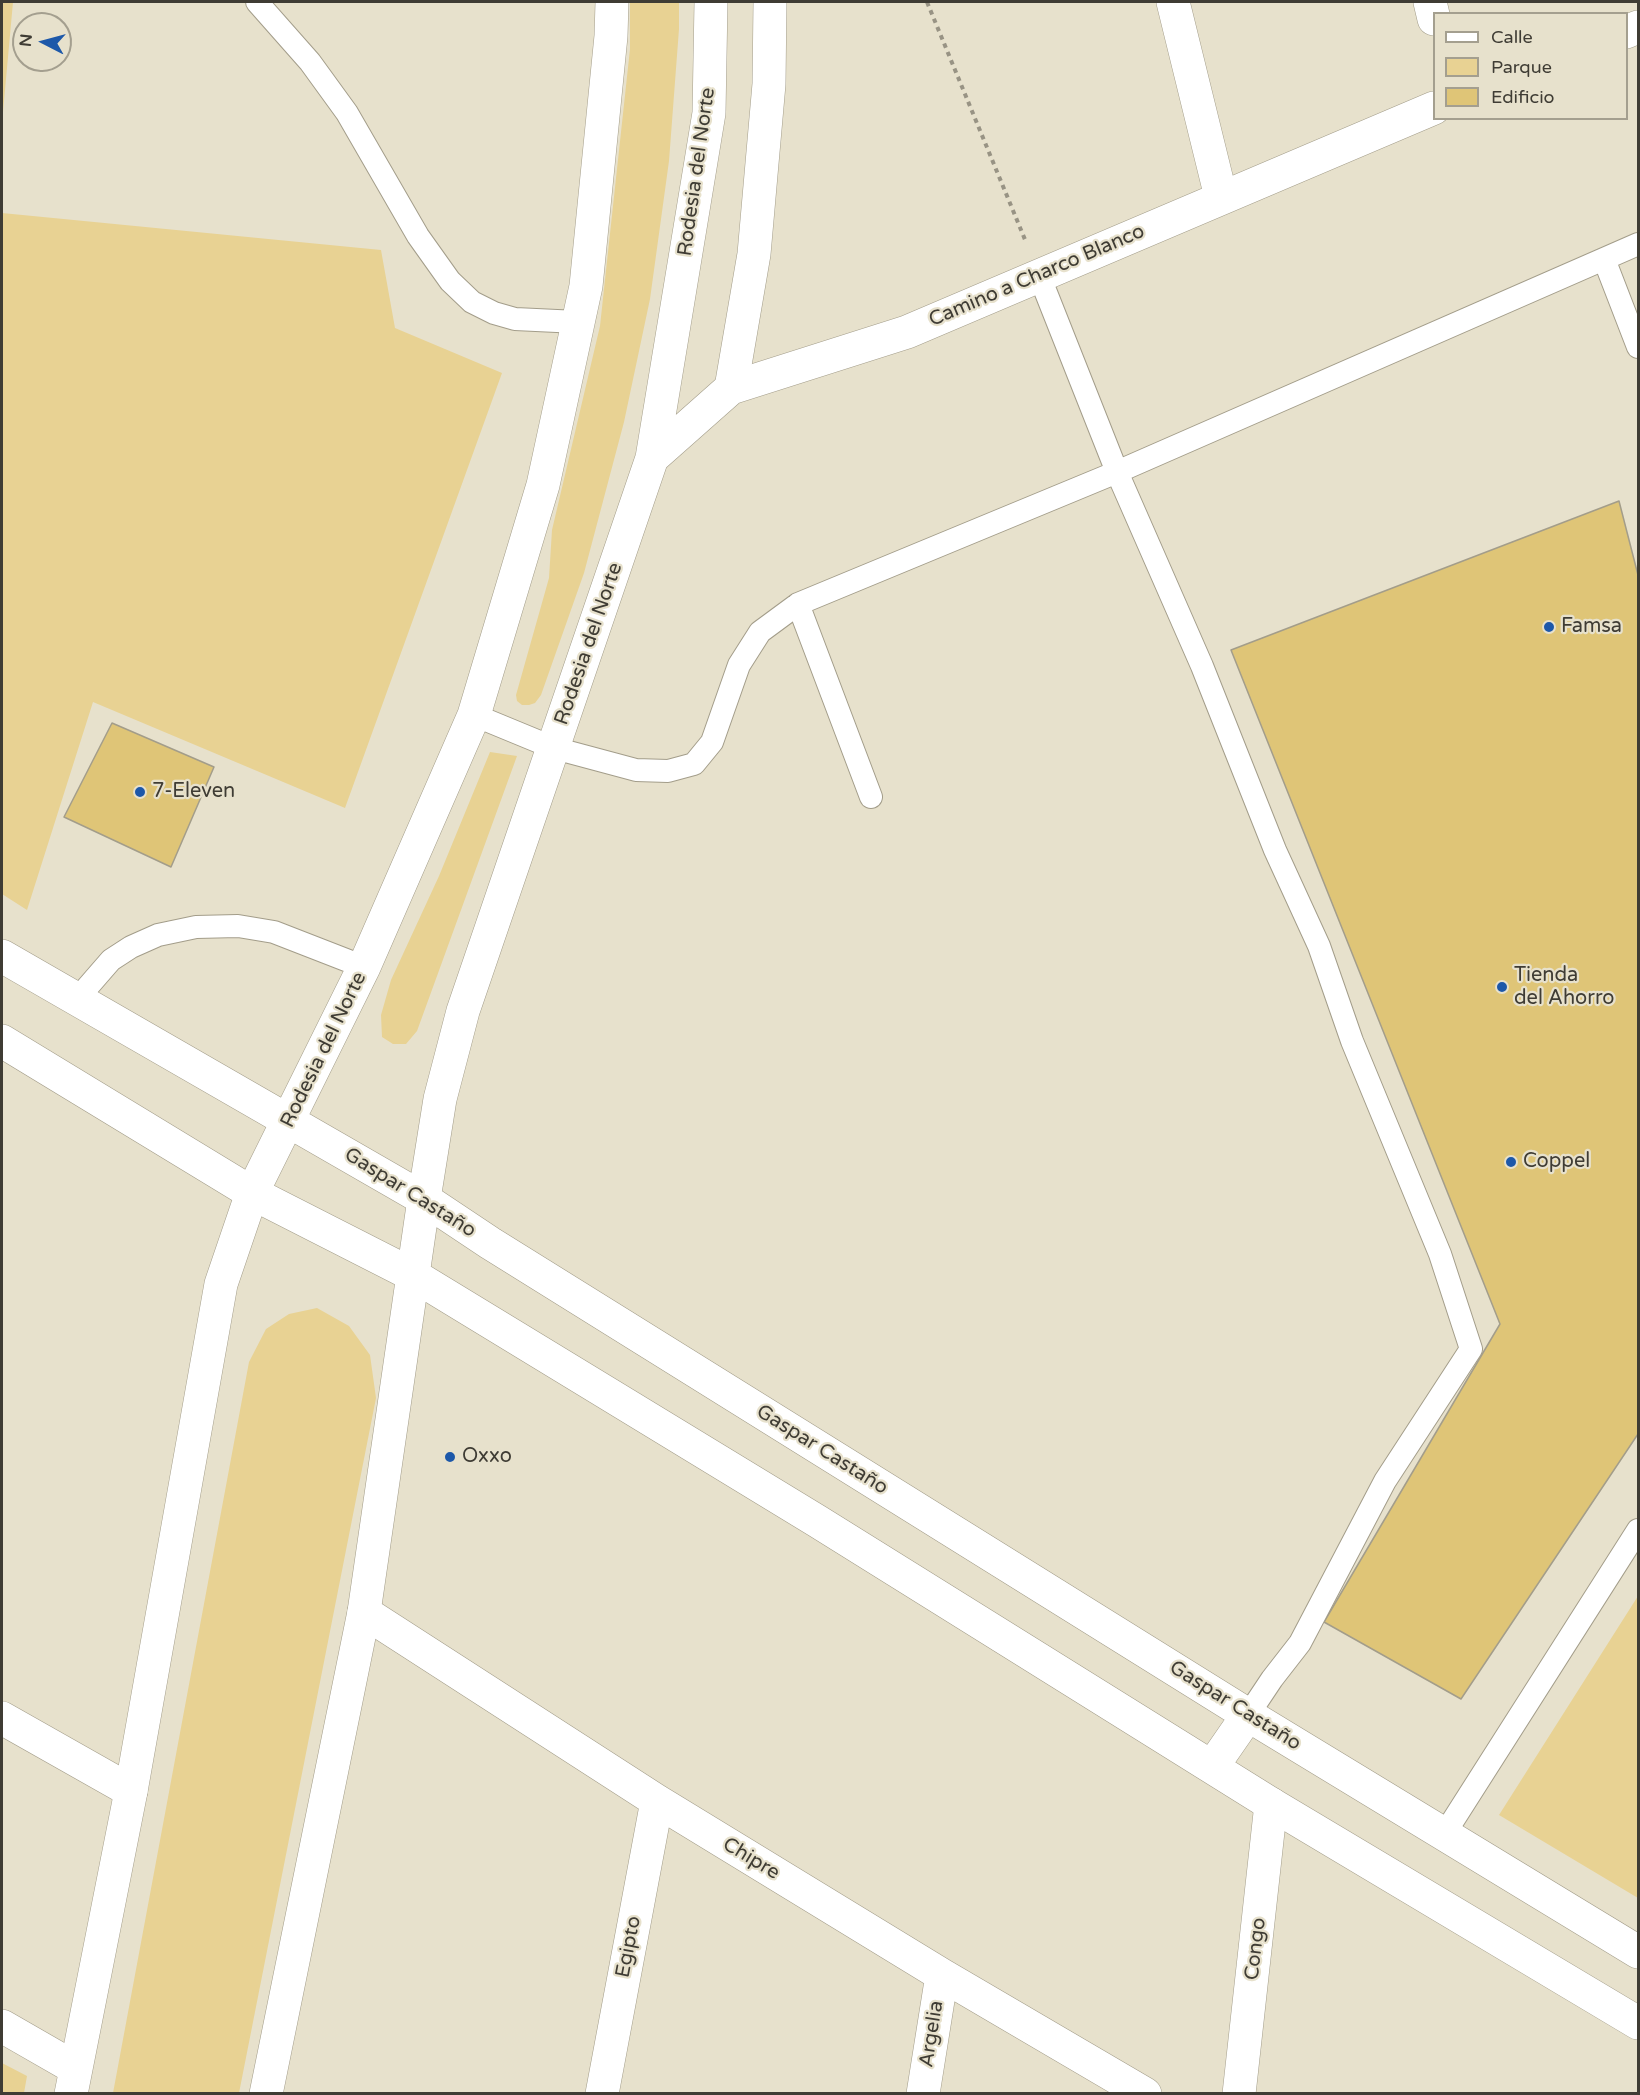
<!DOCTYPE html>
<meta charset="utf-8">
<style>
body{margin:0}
#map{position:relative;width:1640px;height:2095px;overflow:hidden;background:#e7e1cc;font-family:"Varela Round",sans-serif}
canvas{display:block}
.frame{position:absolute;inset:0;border:3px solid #3f3c34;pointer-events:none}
.legend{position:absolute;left:1433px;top:12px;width:195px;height:108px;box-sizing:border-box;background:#e7e1cc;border:2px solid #a49f8f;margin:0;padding:8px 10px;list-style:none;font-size:18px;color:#3f3c34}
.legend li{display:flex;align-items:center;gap:12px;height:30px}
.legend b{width:30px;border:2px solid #a49f8f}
.north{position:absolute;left:12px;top:12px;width:60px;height:60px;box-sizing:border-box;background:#e7e1cc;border:2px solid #a49f8f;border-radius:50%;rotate:276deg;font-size:16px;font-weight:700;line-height:24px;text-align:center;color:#3f3c34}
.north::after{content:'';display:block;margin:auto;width:21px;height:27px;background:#1d58a9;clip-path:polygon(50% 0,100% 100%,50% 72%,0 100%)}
</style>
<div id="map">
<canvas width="1640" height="2095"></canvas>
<div class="frame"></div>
<ul class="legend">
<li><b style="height:8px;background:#fff"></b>Calle</li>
<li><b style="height:16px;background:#e8d293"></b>Parque</li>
<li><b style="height:16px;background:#dfc577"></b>Edificio</li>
</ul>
<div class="north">N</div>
</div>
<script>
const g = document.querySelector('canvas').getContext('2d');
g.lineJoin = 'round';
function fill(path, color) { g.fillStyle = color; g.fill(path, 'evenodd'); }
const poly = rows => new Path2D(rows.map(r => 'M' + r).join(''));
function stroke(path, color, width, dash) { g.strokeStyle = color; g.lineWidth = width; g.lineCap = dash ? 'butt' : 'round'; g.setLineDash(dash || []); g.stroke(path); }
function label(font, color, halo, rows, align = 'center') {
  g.font = font + ' "Varela Round",sans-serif'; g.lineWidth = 4.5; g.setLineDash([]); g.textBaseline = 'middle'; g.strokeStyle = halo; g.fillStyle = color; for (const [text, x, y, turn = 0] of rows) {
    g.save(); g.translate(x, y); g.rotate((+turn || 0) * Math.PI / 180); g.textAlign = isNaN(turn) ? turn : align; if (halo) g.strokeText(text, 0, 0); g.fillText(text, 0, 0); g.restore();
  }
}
const green = poly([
 [2,2,13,2,2,123],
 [630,2,679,2,679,29,669,161,650,299,624,422,584,573,541,695,535,703,529,705,522,705,517,701,516,695,549,578,552,530,600,326,630,49],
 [2,213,381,250,395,328,502,373,345,808,93,702,27,910,2,894],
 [490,752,517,756,417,1031,406,1044,393,1044,382,1037,381,1015,391,980,439,876],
 [317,1308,349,1326,370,1355,376,1398,239,2093,113,2093,249,1362,266,1329,289,1314],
 [1638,1596,1638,1898,1499,1815],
 [2,2063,27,2076,24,2093,2,2093]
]);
const building = poly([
 [1619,501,1638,575,1638,1434,1461,1699,1324,1622,1500,1324,1231,650,1619,501],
 [112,723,214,767,171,867,64,817,112,723]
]);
const path = poly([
 [927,2,1026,242]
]);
const lane = poly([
 [257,2,310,62,347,113,418,236,450,281,472,302,494,313,515,319,578,322],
 [1604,259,1638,347],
 [1039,275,1117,472,1202,666,1275,850,1319,946,1352,1041,1440,1254,1471,1349,1385,1481,1300,1643,1272,1679,1248,1715],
 [798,604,871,797],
 [474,715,554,748,636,770,668,771,694,764,712,742,739,665,760,632,798,604,1117,472,1638,244],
 [78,998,111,960,131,947,158,935,196,927,238,926,274,932,364,967],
 [1445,1833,1638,1530]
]);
const street = poly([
 [1173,2,1221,197],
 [1430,2,1434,19],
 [731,388,754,254,769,84,770,2],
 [364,1612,657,1801,942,1975,1145,2094],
 [2,1718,131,1791],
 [2,2026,75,2068],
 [602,2094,657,1801],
 [923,2094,942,1975],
 [1239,2094,1271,1804]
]);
const secondary = poly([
 [1626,32,1638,27],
 [652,458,731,388,907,332,1434,108],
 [2,956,424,1199,490,1243,1248,1715,1638,1952],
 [2,1041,252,1193,413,1275,817,1521,1271,1804,1638,2023],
 [1212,1767,1248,1715],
 [71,2094,131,1791,221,1284,252,1193,364,967,474,715,543,485,586,286,611,36,612,2],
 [266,2094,364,1612,424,1199,440,1099,463,1011,652,458,709,113,711,2]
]);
const markers = [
 [1549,627,6,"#1d58a9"],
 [140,792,6,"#1d58a9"],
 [1502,987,6,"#1d58a9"],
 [1511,1162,6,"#1d58a9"],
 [450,1457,6,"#1d58a9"]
];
const streetNames = [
 ["Rodesia del Norte",697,172,-82],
 ["Camino a Charco Blanco",1037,276,-23],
 ["Rodesia del Norte",589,644,-71],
 ["Rodesia del Norte",324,1050,-64],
 ["Gaspar Castaño",410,1193,32],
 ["Gaspar Castaño",822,1450,32],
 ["Gaspar Castaño",1235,1706,32],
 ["Chipre",751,1859,31],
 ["Egipto",629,1947,-79],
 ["Congo",1256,1949,-83],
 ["Argelia",932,2034,-81]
];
const poiNames = [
 ["Famsa",1561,627],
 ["7-Eleven",152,792],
 ["Tienda",1514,976],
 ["del Ahorro",1514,999],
 ["Coppel",1523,1162],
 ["Oxxo",462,1457]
];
fill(green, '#e8d293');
fill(building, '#dfc577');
stroke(building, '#a39d8a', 1.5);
stroke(lane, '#a39d8a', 24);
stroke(street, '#a39d8a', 34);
stroke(secondary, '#a39d8a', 34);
stroke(path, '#989384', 4, [4.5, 4.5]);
stroke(lane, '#fff', 22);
stroke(street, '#fff', 33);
stroke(secondary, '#fff', 33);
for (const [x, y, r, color] of markers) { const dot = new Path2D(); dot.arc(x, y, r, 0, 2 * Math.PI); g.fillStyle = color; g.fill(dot); stroke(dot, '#e7e1cc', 2); }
label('20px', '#3f3c34', '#e7e1cc', streetNames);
label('20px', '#3f3c34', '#e7e1cc', poiNames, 'left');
</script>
